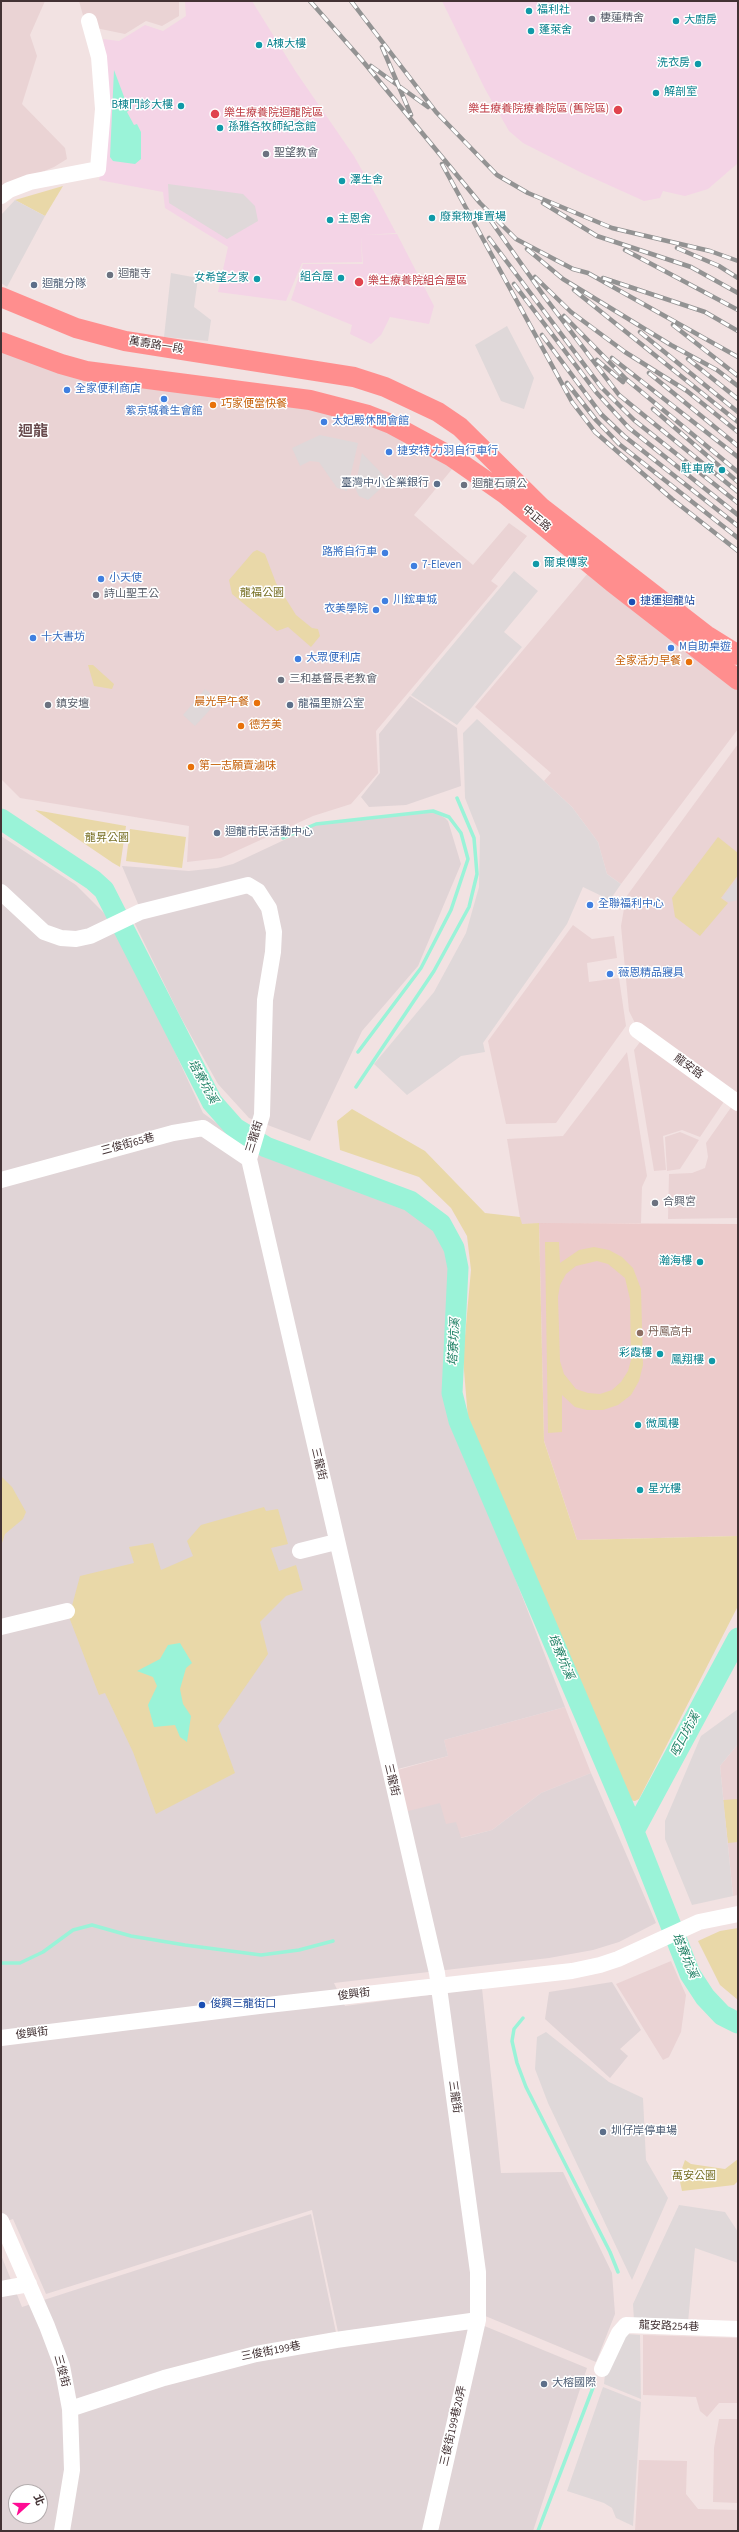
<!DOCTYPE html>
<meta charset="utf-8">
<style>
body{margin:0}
#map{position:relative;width:739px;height:2532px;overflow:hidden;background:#f2e2e2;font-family:"Source Sans 3","Noto Sans TC",sans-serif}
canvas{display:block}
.frame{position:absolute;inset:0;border:2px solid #433234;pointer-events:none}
.north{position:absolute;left:8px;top:2484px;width:40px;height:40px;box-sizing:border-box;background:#fff;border:1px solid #b4adae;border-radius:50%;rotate:69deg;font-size:11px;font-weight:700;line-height:16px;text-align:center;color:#433234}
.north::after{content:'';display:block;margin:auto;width:14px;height:18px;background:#ff0c94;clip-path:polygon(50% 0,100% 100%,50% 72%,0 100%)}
</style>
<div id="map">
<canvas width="739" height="2532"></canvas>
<div class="frame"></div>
<div class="north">北</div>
</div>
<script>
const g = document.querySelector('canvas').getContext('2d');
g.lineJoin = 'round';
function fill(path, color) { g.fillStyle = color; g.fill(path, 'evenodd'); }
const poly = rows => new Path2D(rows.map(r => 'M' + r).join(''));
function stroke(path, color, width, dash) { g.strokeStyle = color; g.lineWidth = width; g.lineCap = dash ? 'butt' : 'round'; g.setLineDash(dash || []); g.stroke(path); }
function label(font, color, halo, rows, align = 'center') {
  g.font = font + ' "Source Sans 3","Noto Sans TC",sans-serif'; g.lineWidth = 3; g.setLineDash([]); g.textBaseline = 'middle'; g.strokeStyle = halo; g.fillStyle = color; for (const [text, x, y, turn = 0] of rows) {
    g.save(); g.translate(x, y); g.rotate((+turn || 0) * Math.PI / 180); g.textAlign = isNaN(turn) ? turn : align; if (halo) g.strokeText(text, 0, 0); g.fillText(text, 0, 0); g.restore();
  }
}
const residential = poly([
 [1,1,45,1,30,35,37,56,22,104,65,148,67,159,54,167,1,189],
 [79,1,179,1,179,16,162,26,146,21,125,34,86,26],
 [1,336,69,367,359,417,453,468,414,515,473,565,509,523,527,536,491,581,498,586,376,731,378,773,351,804,313,816,221,858,187,862,189,826,20,798,1,779],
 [588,573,738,689,738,729,621,884,607,874,598,842,572,807,544,781,551,773,475,707],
 [738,744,738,1100,636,1025,629,1011,621,926,626,897],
 [573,925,592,939,614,936,617,958,587,963,589,982,619,978,626,1026,556,1123,506,1124,488,1041],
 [640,1042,725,1100,700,1137,682,1130,663,1136,666,1170,654,1171,634,1050],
 [627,1052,647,1176,642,1187,641,1223,521,1224,507,1139,563,1136],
 [732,1106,738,1110,738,1218,668,1219,669,1174,692,1173,705,1168,708,1157,706,1143],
 [680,1132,699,1140,680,1169,667,1171,665,1137],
 [565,1707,591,1773,541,1793,492,1830,460,1838,446,1825,404,1812,394,1771,448,1756,444,1740],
 [738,1744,738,1895,733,1896,720,1766],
 [671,1961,686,1995,681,2032,669,2057,663,2060,616,1984],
 [643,2335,738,2338,738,2403,719,2403,707,2417,700,2411,696,2397,643,2395],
 [719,2419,738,2419,738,2503,713,2502,714,2448],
 [639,2460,687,2461,686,2494,698,2509,738,2510,738,2531,635,2531]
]);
const industrial = poly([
 [410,696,457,728,461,786,406,805,369,807,361,797,380,773,379,734],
 [434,812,445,818,448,821,461,864,418,966,362,1031,310,1141,249,1118,218,1084,179,1014,134,922,144,918,122,866,189,871,217,868,233,864,316,825],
 [1,836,76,885,104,913,125,943,203,1113,244,1143,406,1210,434,1230,451,1263,443,1392,565,1707,444,1740,448,1756,394,1770,404,1812,440,1803,446,1824,456,1822,461,1838,492,1830,541,1793,591,1773,656,1923,619,1942,593,1950,549,1958,334,1983,345,2006,482,1988,501,2173,563,2172,612,2273,615,2314,596,2362,478,2313,338,2332,312,2210,46,2294,13,2219,1,2223],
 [612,1982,641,2030,620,2049,628,2056,610,2078,545,2019,549,1992],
 [311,2214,338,2342,482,2325,587,2368,533,2531,1,2531,1,2255,22,2307],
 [16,2492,40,2492,40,2516,16,2516]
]);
const education = poly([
 [539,1223,738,1224,738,1536,577,1540,544,1441]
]);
const medical = poly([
 [185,1,252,1,296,72,354,156,377,197,396,233,365,235,397,234,434,306,429,324,390,317,381,335,371,344,350,334,352,325,291,300,303,264,363,264,361,237,362,262,302,263,286,301,218,292,228,247,165,208,163,192,99,180,103,161,108,70,103,39,119,41,145,25,163,31,186,16],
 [442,1,738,1,738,163,708,189,685,196,663,191,660,198,644,201,582,173,523,143,509,131,485,89]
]);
const green = poly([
 [63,186,45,216,15,200],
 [257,550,265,554,276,583,296,615,312,628,318,629,320,636,311,647,288,627,277,631,232,594,229,580,253,552],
 [88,665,93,665,114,684,112,689,94,686],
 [35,810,126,826,120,867,113,863],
 [130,829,186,837,182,868,126,861],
 [718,837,738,853,738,875,721,898,728,903,700,936,675,917,672,898],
 [352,1109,425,1151,485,1213,520,1217,522,1224,539,1223,544,1441,577,1540,738,1536,738,1606,639,1799,635,1801,629,1800,625,1794,469,1431,463,1358,471,1270,467,1236,451,1208,419,1177,340,1150,337,1121],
 [545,1242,559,1242,560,1263,579,1250,594,1247,609,1250,622,1257,633,1268,641,1289,643,1365,639,1381,631,1395,618,1405,603,1410,587,1410,575,1407,562,1395,562,1432,548,1433],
 [597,1261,608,1264,625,1278,630,1299,631,1360,628,1371,621,1382,612,1390,600,1394,588,1393,576,1389,564,1374,560,1361,558,1297,560,1285,566,1274,576,1266],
 [1,1476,12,1487,26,1512,23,1519,5,1534,1,1546],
 [264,1507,266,1511,278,1509,288,1544,271,1548,279,1571,296,1565,303,1590,286,1596,260,1622,268,1654,218,1726,235,1773,156,1814,133,1752,105,1693,99,1695,69,1617,80,1576,134,1563,129,1547,153,1543,161,1570,193,1556,187,1541,201,1525],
 [738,1799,738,1842,728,1843,723,1800],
 [738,1928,738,2000,720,1985,698,1941,720,1931],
 [738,2159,738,2181,734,2185,682,2191,679,2177,685,2160,691,2164,725,2169]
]);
const parking = poly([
 [168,184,243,194,255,206,258,221,227,239,169,203],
 [15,200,45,216,7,287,1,283,1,215],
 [171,273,198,278,194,307,211,320,208,341,164,337],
 [507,326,534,378,524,409,501,401,475,345],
 [320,435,358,443,347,491,337,488,319,462,310,461,300,466,292,448],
 [362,453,389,481,368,500,359,496,355,488],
 [514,571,538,591,504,632,522,647,457,725,411,695],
 [205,689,219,700,195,726,183,715],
 [477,719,572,807,598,842,607,874,621,884,610,900,583,887,567,924,483,1043,485,1052,461,1056,407,1095,374,1064,434,992,466,933,479,887,480,836,465,798,463,733],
 [738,877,738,900,729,902,722,898],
 [738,1709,738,1744,720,1766,733,1896,692,1905,665,1839,665,1821,701,1736],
 [546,2032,609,2082,643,2098,646,2160,668,2198,632,2280,548,2103,535,2069,537,2037],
 [679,2205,725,2212,738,2232,738,2263,695,2248,688,2322,634,2321,633,2304],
 [626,2334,640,2335,641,2399,604,2384,605,2374],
 [603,2387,641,2402,633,2526,616,2518,612,2508,604,2503,567,2491]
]);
const water = poly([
 [114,70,129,110,127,112,134,125,137,124,141,132,141,159,135,164,113,161,110,157],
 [180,1643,192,1663,186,1668,180,1689,183,1704,191,1716,187,1742,180,1737,175,1725,154,1727,148,1705,157,1686,153,1677,137,1671,160,1659,168,1645]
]);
const stream = poly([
 [283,838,316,824,433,811,449,817,461,833,468,859,451,910,421,968,358,1052],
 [356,1087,434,971,469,907,477,874,474,838,457,798],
 [2,1963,20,1963,43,1952,73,1930,92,1925,131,1936,185,1945,261,1955,299,1950,333,1941],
 [523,2018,514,2029,512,2041,517,2063,526,2087,610,2252,618,2272],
 [538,2531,594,2385]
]);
const river = poly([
 [1,819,93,880,104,890,212,1102,235,1128,266,1147,410,1201,441,1224,454,1248,458,1268,452,1393,459,1421,629,1819,690,1974,705,1997,722,2015,738,2023],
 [634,1831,738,1638]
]);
const minor = poly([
 [1,196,9,190,30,182,98,169,103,109,99,57,89,21],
 [1,892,44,932,61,938,76,939,90,936,140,912,248,885,258,891,269,908,274,932,273,952,265,1000,262,1115,249,1159,437,1973,478,2272,478,2320,430,2531],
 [637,1030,738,1103],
 [1,1180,173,1133,203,1128,249,1159],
 [300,1551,336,1542],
 [1,1627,67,1611],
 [1,2038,259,2006,572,1971,600,1965,618,1959,699,1922,738,1914],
 [1,2221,47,2326,62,2366,70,2409,72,2470,62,2531],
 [1,2289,29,2284],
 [602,2369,619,2333,626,2325,738,2329],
 [70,2409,164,2378,256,2354,336,2340,478,2320]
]);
const major = poly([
 [1,297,76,328,125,341,354,377,385,387,438,412,460,427,542,508,706,635,738,655],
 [1,342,61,364,86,371,310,400,368,415,391,424,452,457,505,494,612,582,738,680]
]);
const rail = poly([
 [310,1,361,59,480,203,516,239,573,269,588,273,738,357],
 [351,1,436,112,497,175,528,193,612,228,710,251,738,261],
 [382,47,411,115],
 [371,66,428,107],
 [442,164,572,402,595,432,672,499,738,551],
 [543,203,597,236,691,267,738,293],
 [491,221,544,296,619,395,738,492],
 [489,238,601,387,634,420,738,503],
 [677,248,719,266,738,278],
 [527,249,563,279,671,345,717,370,738,386],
 [625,250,738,310],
 [535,277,571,312,625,352,687,391,738,432],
 [603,278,705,312,738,331],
 [514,284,596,392,629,428,738,515],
 [574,290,738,422],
 [564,316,626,379,738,472],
 [673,325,738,376],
 [640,332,738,412],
 [542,335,601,414,624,436,738,526],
 [612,358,738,457],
 [688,359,738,399],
 [597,360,623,382],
 [649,373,738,446],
 [567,383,596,420,619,444,738,538],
 [653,409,738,482]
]);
const markers = [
 [529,11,4,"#0f9aa8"],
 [592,19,4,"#6b7280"],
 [676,21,4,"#0f9aa8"],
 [531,31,4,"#0f9aa8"],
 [259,45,4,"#0f9aa8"],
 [698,64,4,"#0f9aa8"],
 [656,93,4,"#0f9aa8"],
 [181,106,4,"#0f9aa8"],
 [618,110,5,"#e0444e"],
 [215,114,5,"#e0444e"],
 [220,128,4,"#0f9aa8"],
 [266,154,4,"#6b7280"],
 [342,181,4,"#0f9aa8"],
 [432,218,4,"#0f9aa8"],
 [330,220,4,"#0f9aa8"],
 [110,275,4,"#6b7280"],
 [341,278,4,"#0f9aa8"],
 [257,279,4,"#0f9aa8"],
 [359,282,5,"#e0444e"],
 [34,285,4,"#5c6f8a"],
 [67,390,4,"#3f7fe0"],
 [164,399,4,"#3f7fe0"],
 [213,405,4,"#e8710a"],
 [324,422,4,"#3f7fe0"],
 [389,452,4,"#3f7fe0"],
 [722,470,4,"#0f9aa8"],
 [437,484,4,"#5c6f8a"],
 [464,485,4,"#6b7280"],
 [385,553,4,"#3f7fe0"],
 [536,564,4,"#0f9aa8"],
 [414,566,4,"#3f7fe0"],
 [101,579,4,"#3f7fe0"],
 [96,595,4,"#6b7280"],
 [385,601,4,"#3f7fe0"],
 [632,602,4,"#1a4fb4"],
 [376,610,4,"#3f7fe0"],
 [33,638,4,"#3f7fe0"],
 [671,648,4,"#3f7fe0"],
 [298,659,4,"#3f7fe0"],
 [689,662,4,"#e8710a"],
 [281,680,4,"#6b7280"],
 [257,703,4,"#e8710a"],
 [48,705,4,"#6b7280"],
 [290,705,4,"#5c6f8a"],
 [241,726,4,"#e8710a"],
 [191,767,4,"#e8710a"],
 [217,833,4,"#5c6f8a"],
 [590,905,4,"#3f7fe0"],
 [610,974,4,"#3f7fe0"],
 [655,1203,4,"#6b7280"],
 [700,1262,4,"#0f9aa8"],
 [640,1333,4,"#8d6e63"],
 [660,1354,4,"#0f9aa8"],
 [712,1361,4,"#0f9aa8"],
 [638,1425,4,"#0f9aa8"],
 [640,1490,4,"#0f9aa8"],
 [202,2005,4,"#1a4fb4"],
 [603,2132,4,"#5c6f8a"],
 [544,2384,4,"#5c6f8a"]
];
const cultureNames = [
 ["福利社",537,11],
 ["大廚房",684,21],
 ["蓬萊舍",539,31],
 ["A棟大樓",267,45],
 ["洗衣房",690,64,"right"],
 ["解剖室",664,93],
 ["B棟門診大樓",173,106,"right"],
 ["孫雅各牧師紀念館",228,128],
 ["澤生舍",350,181],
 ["廢棄物堆置場",440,218],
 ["主恩舍",338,220],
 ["組合屋",333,278,"right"],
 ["女希望之家",249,279,"right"],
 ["駐車廠",714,470,"right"],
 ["爾東傳家",544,564],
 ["瀚海樓",692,1262,"right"],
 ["彩霞樓",652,1354,"right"],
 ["鳳翔樓",704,1361,"right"],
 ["微風樓",646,1425],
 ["星光樓",648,1490]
];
const worshipNames = [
 ["棲蓮精舍",600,19],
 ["聖望教會",274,154],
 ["迴龍寺",118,275],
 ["迴龍石頭公",472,485],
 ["詩山聖王公",104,595],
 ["三和基督長老教會",289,680],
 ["鎮安壇",56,705],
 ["合興宮",663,1203]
];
const healthNames = [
 ["樂生療養院療養院區 (舊院區)",609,110,"right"],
 ["樂生療養院迴龍院區",224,114],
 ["樂生療養院組合屋區",368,282]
];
const serviceNames = [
 ["迴龍分隊",42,285],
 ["臺灣中小企業銀行",429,484,"right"],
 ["龍福里辦公室",298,705],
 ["迴龍市民活動中心",225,833],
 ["圳仔岸停車場",611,2132],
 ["大榕國際",552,2384]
];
const streetNames = [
 ["萬壽路一段",156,346,9],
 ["中正路",536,519,40],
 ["龍安路",688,1067,36],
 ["三龍街",255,1137,-73],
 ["三俊街65巷",128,1145,-15],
 ["三龍街",318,1464,77],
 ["三龍街",391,1780,77],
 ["俊興街",354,1995,-7],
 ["俊興街",32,2034,-7],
 ["三龍街",454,2097,82],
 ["龍安路254巷",669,2327,2],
 ["三俊街199巷",271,2352,-11],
 ["三俊街",61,2371,75],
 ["三俊街199巷20弄",454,2426,-77]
];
const shopNames = [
 ["全家便利商店",75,390],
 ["紫京城養生會館",164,412,"center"],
 ["太妃殿休閒會館",332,422],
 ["捷安特 力羽自行車行",397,452],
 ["路將自行車",377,553,"right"],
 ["7-Eleven",422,566],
 ["小天使",109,579],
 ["川鋐車城",393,601],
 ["衣美學院",368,610,"right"],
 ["十大書坊",41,638],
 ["M自助桌遊",679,648],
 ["大眾便利店",306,659],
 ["全聯福利中心",598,905],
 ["薇恩精品寢具",618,974]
];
const foodNames = [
 ["巧家便當快餐",221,405],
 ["全家活力早餐",681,662,"right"],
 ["晨光早午餐",249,703,"right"],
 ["德芳美",249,726],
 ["第一志願賣滷味",199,767]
];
const parkNames = [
 ["龍福公園",262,594],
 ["龍昇公園",107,839],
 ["萬安公園",694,2177]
];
const transitNames = [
 ["捷運迴龍站",640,602],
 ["俊興三龍街口",210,2005]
];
const educationNames = [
 ["丹鳳高中",648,1333]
];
const waterNames = [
 ["塔寮坑溪",202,1082,61],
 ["塔寮坑溪",455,1342,-87],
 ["塔寮坑溪",560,1657,67],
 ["啞口坑溪",686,1735,-62],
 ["塔寮坑溪",684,1956,67]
];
const districtNames = [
 ["迴龍",33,433]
];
fill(residential, '#ead3d4');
fill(industrial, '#e0d4d6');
fill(education, '#eccbcb');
fill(medical, '#f4d4e6');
fill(green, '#e9d8a8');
fill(parking, '#dfd8d9');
fill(water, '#9af3d8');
stroke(stream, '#9af3d8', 3.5);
stroke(river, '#9af3d8', 21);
stroke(minor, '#fff', 16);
stroke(major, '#ff8e8e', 20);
stroke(rail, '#939393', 4.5);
stroke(rail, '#fff', 3, [9]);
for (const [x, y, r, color] of markers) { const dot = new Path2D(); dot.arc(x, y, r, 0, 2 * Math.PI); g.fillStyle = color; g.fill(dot); stroke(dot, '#fff', 1.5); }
label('11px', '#0d838f', '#fff', cultureNames, 'left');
label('11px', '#5b616d', '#fff', worshipNames, 'left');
label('11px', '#be3a42', '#fff', healthNames, 'left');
label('11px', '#4e5e75', '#fff', serviceNames, 'left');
label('11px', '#433234', '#fff', streetNames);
label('11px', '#366cbe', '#fff', shopNames, 'left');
label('11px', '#c56008', '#fff', foodNames, 'left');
label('11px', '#776f24', '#fff', parkNames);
label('11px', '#164399', '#fff', transitNames, 'left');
label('11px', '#785e54', '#fff', educationNames, 'left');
label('italic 12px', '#218266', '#fff', waterNames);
label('bold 15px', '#67494c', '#fff', districtNames);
</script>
